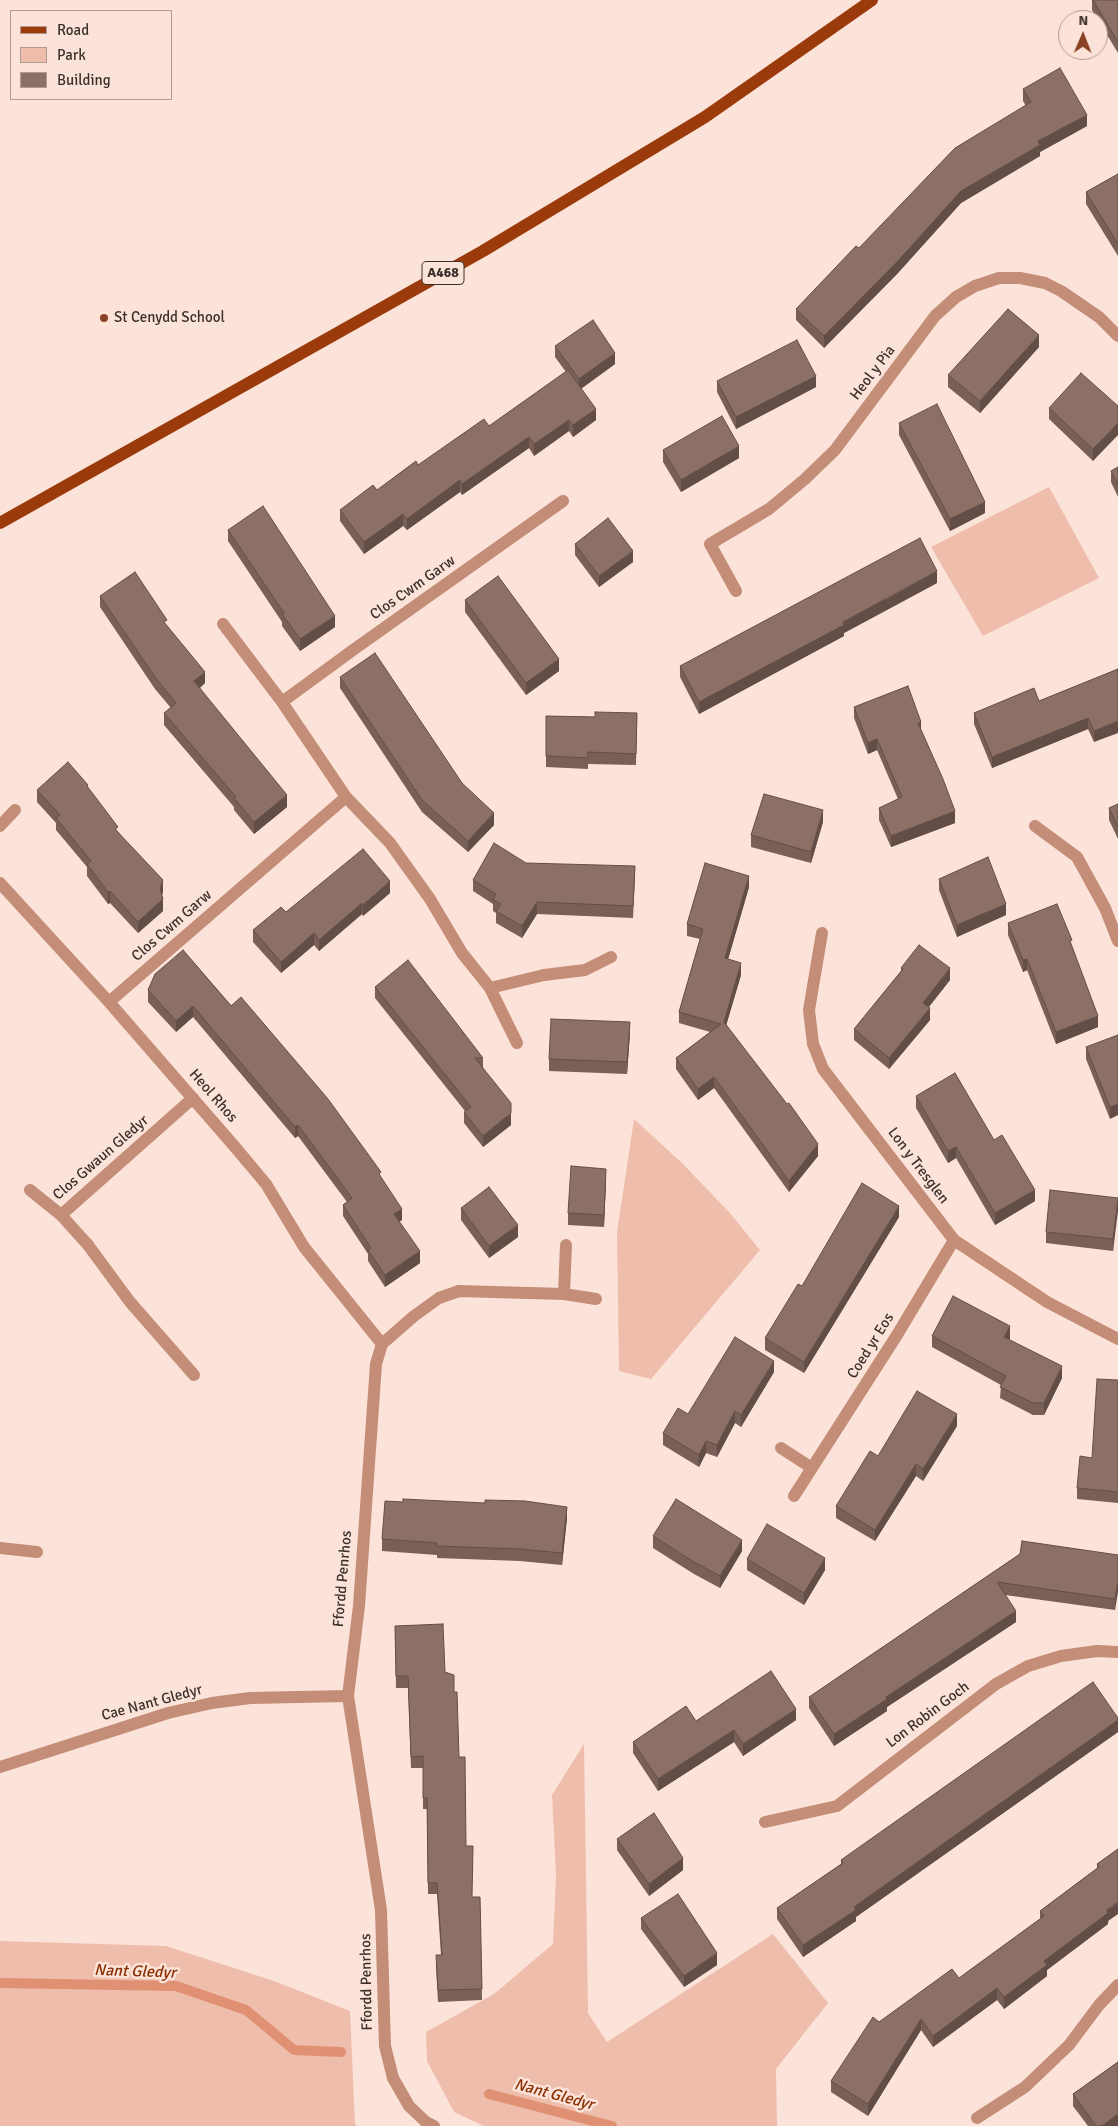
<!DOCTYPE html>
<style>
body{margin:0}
#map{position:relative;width:1118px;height:2126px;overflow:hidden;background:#fce3d9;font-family:Signika,sans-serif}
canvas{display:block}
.legend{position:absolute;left:10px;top:10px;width:162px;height:90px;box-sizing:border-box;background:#fce3d9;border:1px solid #af9b94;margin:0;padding:6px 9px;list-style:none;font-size:15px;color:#3c302c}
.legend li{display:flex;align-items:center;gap:10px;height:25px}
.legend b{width:25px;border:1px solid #af9b94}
.north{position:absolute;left:1058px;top:10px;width:50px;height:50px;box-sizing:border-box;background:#fce3d9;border:1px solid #af9b94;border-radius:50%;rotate:1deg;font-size:14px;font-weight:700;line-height:20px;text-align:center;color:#3c302c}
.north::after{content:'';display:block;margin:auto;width:18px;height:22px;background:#8a4124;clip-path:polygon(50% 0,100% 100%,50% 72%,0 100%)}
</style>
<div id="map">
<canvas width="1118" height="2126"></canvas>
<ul class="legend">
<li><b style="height:6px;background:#9b3a0a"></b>Road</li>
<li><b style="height:14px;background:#efbdab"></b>Park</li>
<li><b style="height:14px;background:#8c7066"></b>Building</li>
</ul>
<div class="north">N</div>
</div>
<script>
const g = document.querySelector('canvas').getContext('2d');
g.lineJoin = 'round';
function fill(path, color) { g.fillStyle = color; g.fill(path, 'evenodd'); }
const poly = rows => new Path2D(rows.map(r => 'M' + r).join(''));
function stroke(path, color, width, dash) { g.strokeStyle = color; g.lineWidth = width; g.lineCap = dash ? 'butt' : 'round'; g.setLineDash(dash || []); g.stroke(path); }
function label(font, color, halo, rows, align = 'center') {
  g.font = font + ' Signika,sans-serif'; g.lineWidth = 5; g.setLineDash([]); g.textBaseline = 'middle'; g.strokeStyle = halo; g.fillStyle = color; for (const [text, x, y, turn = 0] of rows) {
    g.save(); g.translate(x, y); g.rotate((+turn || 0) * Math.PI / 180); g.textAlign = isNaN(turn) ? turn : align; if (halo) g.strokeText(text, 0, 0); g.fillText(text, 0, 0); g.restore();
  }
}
const green = poly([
 [1049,487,1099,578,983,636,931,547],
 [634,1119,682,1163,729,1212,760,1250,651,1379,619,1371,617,1232],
 [584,1744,588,2013,607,2042,773,1934,828,2003,776,2069,777,2126,484,2126,454,2112,427,2061,426,2032,494,1994,553,1944,556,1875,552,1795],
 [0,1941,166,1946,274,1981,350,2011,355,2124,357,2126,0,2126]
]);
const stream = poly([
 [0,1983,176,1986,246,2010,294,2050,341,2052],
 [489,2094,612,2126]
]);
const service = poly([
 [544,975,585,970,611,957],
 [88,1245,130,1302,194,1375]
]);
const minor = poly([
 [736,591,710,544,769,509,805,479,835,450,935,316,956,297,975,286,999,278,1020,278,1045,283,1061,291,1099,317,1118,336],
 [223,624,282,702,346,797,390,843,430,899,462,953,490,988,517,1043],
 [282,702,353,650,563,501],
 [0,826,15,810],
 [1035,826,1077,857,1105,908,1118,941],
 [0,883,109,1002,235,1147,266,1184,304,1247,382,1344],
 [822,933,809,1010,813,1044,823,1069,954,1240,1047,1302,1118,1339],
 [490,988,544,975],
 [109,1002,346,797],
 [30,1190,61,1215],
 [88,1245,61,1215,193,1098],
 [564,1294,566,1245],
 [781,1448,812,1468],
 [794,1496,897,1335,954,1240],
 [0,1548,37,1552],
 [0,1767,168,1713,212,1703,250,1698,348,1696],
 [765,1822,837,1806,996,1684,1028,1666,1061,1656,1097,1651,1118,1652],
 [977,2118,1025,2087,1069,2045,1099,2005,1118,1985],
 [434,2126,426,2122,409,2106,393,2078,385,2046,381,1910,348,1696,359,1606,376,1364,382,1344,414,1316,439,1298,459,1291,564,1294,596,1299]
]);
const primary = poly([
 [0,523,483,251,705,117,872,0]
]);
const wall = poly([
 [1092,0,1118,0,1118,53,1092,10],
 [1023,89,1087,126,1040,152,1040,156,961,203,897,274,824,348,796,320,796,309,859,248,1026,106,1023,101],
 [1118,174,1118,256,1086,204,1086,192],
 [555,346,615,364,581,389,596,420,573,437,569,431,534,456,529,448,462,495,460,492,407,530,403,526,364,554,340,521,340,510,377,490,418,465,489,426,566,372,555,357],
 [1039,347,980,413,948,387,948,375],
 [717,381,816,387,736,429,717,392],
 [1118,406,1093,461,1049,419,1049,408],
 [899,423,985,513,950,531,899,435],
 [663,450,739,458,681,492,663,462],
 [1118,467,1118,497,1111,482,1111,471],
 [228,530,335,627,300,651,282,626,282,622,228,541],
 [575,544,633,562,599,587,575,555],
 [937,583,844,633,844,636,699,714,680,677,680,666],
 [100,596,167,626,205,683,200,688,287,807,254,834,234,810,234,807,164,725,164,713,171,708,155,689,100,607],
 [465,600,559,671,526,695,465,612],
 [1118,669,1094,742,1088,729,992,768,974,724,974,713,1039,701],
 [340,677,462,783,494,825,468,852,422,812,340,688],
 [854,707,921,730,955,823,891,847,879,820,879,808,898,799,877,750,868,754,854,718],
 [637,713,636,765,588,764,588,769,546,767,546,716,595,717],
 [88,789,118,832,163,892,162,895,163,911,138,933,110,903,108,904,87,876,87,867,56,830,56,823,37,802,37,790],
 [1118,804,1118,839,1109,820,1109,808],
 [823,822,811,863,751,847,751,835],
 [526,863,635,877,633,918,537,914,522,938,496,923,496,913,493,911,493,904,473,891,473,880],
 [939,879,1006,915,957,937,939,890],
 [749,887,728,959,741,975,726,1025,818,1156,789,1192,714,1088,698,1100,676,1069,676,1058,710,1032,679,1023,679,1012,700,939,687,936,687,924],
 [390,893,363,916,362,914,319,951,314,945,281,973,253,942,253,930,286,912],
 [1008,923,1072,947,1098,1027,1056,1044,1027,970,1023,972,1008,935],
 [183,950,381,1177,402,1220,399,1222,420,1263,385,1287,368,1261,368,1254,343,1216,343,1205,347,1202,298,1136,295,1138,193,1017,176,1032,148,1002,148,990],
 [901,968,950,980,929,1007,930,1020,889,1069,854,1040,854,1029,901,971],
 [375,987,483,1058,483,1068,511,1125,483,1147,464,1123,464,1112,465,1111,375,998],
 [630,1033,627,1074,549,1071,549,1059],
 [1118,1035,1110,1119,1086,1059,1086,1047],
 [916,1096,994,1140,1035,1201,995,1225,956,1158,948,1163,916,1108],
 [606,1180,604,1227,568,1225,568,1213],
 [1118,1198,1113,1251,1046,1243,1046,1232],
 [461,1208,518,1237,489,1258,461,1220],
 [899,1217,804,1373,765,1350,765,1338,802,1286],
 [932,1336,1010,1338,1009,1340,1062,1378,1044,1415,1033,1415,1000,1398,1001,1385,932,1347],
 [774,1372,741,1427,735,1423,717,1457,706,1453,699,1467,663,1445,663,1433,688,1414],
 [1118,1380,1118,1503,1077,1499,1077,1488,1092,1458],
 [957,1426,923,1481,916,1476,875,1541,836,1518,836,1506,878,1456],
 [567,1518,562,1565,520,1561,437,1558,437,1555,382,1551,382,1539],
 [653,1536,742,1551,720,1588,694,1574,653,1548],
 [1020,1554,1118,1555,1115,1610,1005,1595,1016,1622,887,1707,887,1711,834,1746,809,1708,809,1697],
 [747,1559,825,1570,804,1605,747,1570],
 [395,1626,445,1672,459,1757,466,1846,472,1897,480,1897,482,2000,438,2002,436,1966,441,1955,437,1894,428,1894,427,1809,423,1809,423,1768,411,1768,408,1688,396,1688],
 [1118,1718,1118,1732,856,1917,856,1921,803,1957,777,1919,777,1908,841,1864,841,1860],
 [796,1720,743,1756,734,1742,658,1791,633,1753,633,1742,696,1721],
 [617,1839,683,1870,649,1896,617,1850],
 [1118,1849,1108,1924,1047,1970,1047,1976,1004,2009,997,2000,933,2047,921,2030,868,2116,831,2092,831,2081,879,2022,959,1978,1040,1919,1040,1911,1097,1868,1097,1864],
 [641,1918,717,1965,684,1987,641,1929],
 [1118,2062,1118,2126,1088,2126,1073,2106,1073,2094]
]);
const shadedWall = poly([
 [1087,115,1087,126,1040,152,1040,156,961,203,897,274,824,348,824,336,961,191,1038,141],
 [1039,335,1039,347,980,413,980,401],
 [615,353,615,364,579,390,579,379],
 [816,376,816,387,736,429,736,417],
 [596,409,596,420,573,437,573,425],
 [569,420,569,431,534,456,534,444],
 [1118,423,1118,435,1093,461,1093,449],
 [529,437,529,448,462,495,462,484],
 [739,446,739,458,681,492,681,480],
 [460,480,460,492,407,530,407,519],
 [985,502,985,513,950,531,950,519],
 [403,514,403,526,364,554,364,542],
 [633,551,633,562,599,587,599,576],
 [937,571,937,583,844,633,844,636,699,714,699,702],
 [335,616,335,627,300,651,300,639],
 [559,659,559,671,526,695,526,683],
 [205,672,205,683,194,692,194,681],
 [1088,718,1088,729,992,768,992,757],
 [1118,721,1118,733,1094,742,1094,731],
 [921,722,921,734,918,723],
 [877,739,877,750,868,754,868,743],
 [287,795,287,807,254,834,254,822],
 [823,810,823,822,811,863,811,852],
 [955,811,955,823,891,847,891,836],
 [494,813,494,825,468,852,468,841],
 [749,876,749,887,725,970,725,958],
 [163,880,163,892,160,900,160,888],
 [390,881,390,893,363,916,363,905],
 [110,891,110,903,108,904,108,892],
 [163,899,163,911,138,933,138,922],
 [537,902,537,914,522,938,522,926],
 [362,903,362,914,319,951,319,940],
 [1006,904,1006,915,957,937,957,925],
 [314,933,314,945,281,973,281,962],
 [1027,959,1027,970,1023,972,1023,960],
 [741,963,741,975,724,1033,724,1022],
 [950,968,950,980,923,1014,923,1003],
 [193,1006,193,1017,176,1032,176,1021],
 [930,1008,930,1020,889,1069,889,1058],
 [1098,1016,1098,1027,1056,1044,1056,1032],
 [630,1022,630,1033,627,1074,627,1062],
 [714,1077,714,1088,698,1100,698,1089],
 [1118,1104,1118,1115,1110,1119,1110,1107],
 [511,1113,511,1125,483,1147,483,1136],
 [298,1125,298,1136,295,1138,295,1127],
 [818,1144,818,1156,789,1192,789,1181],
 [956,1147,956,1158,948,1163,948,1151],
 [606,1169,606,1180,604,1227,604,1215],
 [1035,1190,1035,1201,995,1225,995,1213],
 [1118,1199,1118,1211,1113,1251,1113,1239],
 [899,1206,899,1217,804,1373,804,1362],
 [402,1209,402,1220,394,1225,394,1214],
 [518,1225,518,1237,489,1258,489,1246],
 [420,1251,420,1263,385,1287,385,1275],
 [1010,1326,1010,1338,1004,1349,1004,1337],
 [774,1361,774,1372,741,1427,741,1415],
 [1062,1366,1062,1378,1044,1415,1044,1403],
 [735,1411,735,1423,717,1457,717,1445],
 [957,1414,957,1426,923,1481,923,1469],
 [706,1441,706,1453,699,1467,699,1455],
 [916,1464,916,1476,875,1541,875,1530],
 [567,1507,567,1518,562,1565,562,1553],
 [742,1540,742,1551,720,1588,720,1576],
 [825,1558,825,1570,804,1605,804,1593],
 [1118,1581,1118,1592,1115,1610,1115,1599],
 [1016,1611,1016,1622,887,1707,887,1711,834,1746,834,1734,886,1697],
 [796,1709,796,1720,743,1756,743,1744],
 [1118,1720,1118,1732,856,1917,856,1921,803,1957,803,1945,854,1907],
 [734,1730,734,1742,658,1791,658,1779],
 [683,1858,683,1870,649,1896,649,1884],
 [1118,1902,1118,1914,1108,1921,1108,1924,1047,1970,1047,1976,1004,2009,1004,1997,1044,1961],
 [717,1953,717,1965,684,1987,684,1976],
 [997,1988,997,2000,933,2047,933,2036],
 [921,2019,921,2030,868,2116,868,2104],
 [1118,2114,1118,2126,1102,2126]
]);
const building = poly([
 [1093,0,1118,0,1118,42,1093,0],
 [1060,68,1087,115,1038,141,1040,145,961,191,897,262,824,336,796,309,856,246,859,248,955,148,1031,102,1023,89,1060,68],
 [1118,174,1118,244,1086,192,1118,174],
 [1008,309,1039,335,980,401,948,375,1008,309],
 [593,320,615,353,579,379,555,346,593,320],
 [797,340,816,376,736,417,717,381,797,340],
 [568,370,596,409,573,425,569,420,534,444,529,437,462,484,460,480,407,519,403,514,364,542,340,510,373,485,377,490,416,461,418,465,484,419,489,426,568,370],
 [1081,373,1118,406,1118,423,1093,449,1049,408,1081,373],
 [937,404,985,502,950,519,899,423,937,404],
 [722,416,739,446,681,480,663,450,722,416],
 [1118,467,1118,485,1111,471,1118,467],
 [263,506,335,616,300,639,282,614,284,613,228,530,263,506],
 [608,518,633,551,599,576,575,544,608,518],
 [920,538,937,571,843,622,844,625,699,702,680,666,920,538],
 [135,572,167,620,164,622,205,672,194,681,287,795,254,822,234,798,236,797,164,713,176,703,155,677,100,596,135,572],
 [498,576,559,659,526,683,465,600,498,576],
 [375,653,462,783,494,813,468,841,422,800,340,677,375,653],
 [1118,669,1118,721,1094,731,1088,718,992,757,974,713,1034,688,1039,701,1118,669],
 [908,686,921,722,918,723,943,779,955,811,891,836,879,808,902,797,877,739,868,743,854,707,908,686],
 [595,712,637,713,636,754,588,752,588,758,546,756,546,716,595,717,595,712],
 [68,762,88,785,87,786,118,827,115,829,163,880,160,888,163,899,138,922,110,891,108,892,87,864,91,861,56,818,60,815,37,790,68,762],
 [764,794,823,810,811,852,751,835,764,794],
 [1118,804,1118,827,1109,808,1118,804],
 [494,843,526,863,635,866,633,906,537,902,522,926,496,911,501,904,493,900,496,894,473,880,494,843],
 [363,849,390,881,363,905,362,903,319,940,314,933,281,962,253,930,281,907,286,912,363,849],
 [988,857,1006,904,957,925,939,879,988,857],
 [705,863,749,876,725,958,741,963,724,1022,787,1104,789,1103,818,1144,789,1181,714,1077,698,1089,676,1058,721,1024,679,1012,703,929,687,924,705,863],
 [1057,904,1072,940,1070,941,1098,1016,1056,1032,1027,959,1023,960,1008,923,1057,904],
 [919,945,950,968,923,1003,930,1008,889,1058,854,1029,903,969,901,968,919,945],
 [183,950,231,1006,241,997,328,1099,381,1172,379,1174,402,1209,394,1214,420,1251,385,1275,368,1250,371,1248,343,1205,352,1198,298,1125,295,1127,193,1006,176,1021,148,990,155,974,183,950],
 [408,960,483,1058,475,1058,511,1103,511,1113,483,1136,464,1112,471,1107,375,987,408,960],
 [551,1019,630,1022,627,1062,549,1059,551,1019],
 [1118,1035,1118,1104,1110,1107,1086,1047,1118,1035],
 [955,1073,994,1140,1002,1135,1035,1190,995,1213,956,1147,948,1151,916,1096,955,1073],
 [571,1166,606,1169,604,1215,568,1213,571,1166],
 [862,1183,899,1206,804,1362,765,1338,798,1284,802,1286,862,1183],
 [489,1187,518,1225,489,1246,461,1208,489,1187],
 [1050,1190,1118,1198,1113,1239,1046,1232,1050,1190],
 [953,1296,1010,1326,1004,1337,1062,1366,1044,1403,1033,1403,1000,1387,1006,1376,932,1336,953,1296],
 [735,1337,774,1361,741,1415,735,1411,717,1445,706,1441,699,1455,663,1433,678,1408,688,1414,735,1337],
 [1097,1379,1118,1380,1118,1492,1077,1488,1080,1456,1092,1458,1097,1379],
 [917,1391,957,1414,923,1469,916,1464,875,1530,836,1506,870,1451,878,1456,917,1391],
 [403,1499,485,1503,485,1500,525,1501,567,1507,562,1553,520,1549,437,1546,437,1543,382,1539,385,1501,403,1502,403,1499],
 [676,1499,742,1540,720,1576,694,1562,653,1536,676,1499],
 [767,1524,825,1558,804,1593,747,1559,767,1524],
 [1022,1541,1118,1555,1118,1581,1115,1599,997,1582,1016,1611,886,1697,887,1699,834,1734,809,1697,1020,1554,1022,1541],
 [443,1624,445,1672,454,1675,454,1692,457,1692,459,1757,465,1757,466,1846,473,1846,472,1897,480,1897,482,1989,438,1990,436,1955,442,1955,437,1883,428,1883,427,1798,423,1798,423,1756,411,1757,408,1676,396,1676,395,1626,443,1624],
 [771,1671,796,1709,743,1744,734,1730,658,1779,633,1742,686,1706,696,1721,771,1671],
 [1093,1682,1118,1718,1118,1720,854,1907,856,1910,803,1945,777,1908,843,1863,841,1860,1093,1682],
 [654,1813,683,1858,649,1884,617,1839,654,1813],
 [1118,1849,1118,1902,1107,1910,1108,1913,1044,1961,1047,1965,1004,1997,997,1988,933,2036,921,2019,868,2104,831,2081,873,2017,879,2022,952,1969,959,1978,1044,1916,1040,1911,1099,1867,1097,1864,1118,1849],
 [678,1894,717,1953,684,1976,641,1918,678,1894],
 [1118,2062,1118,2114,1102,2126,1096,2126,1073,2094,1118,2062]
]);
const markers = [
 [104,318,5,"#8a4124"]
];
const shields = [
 [443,273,42]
];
const shieldNames = [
 ["A468",443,273]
];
const poiNames = [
 ["St Cenydd School",114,318]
];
const streetNames = [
 ["Heol y Pia",873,373,-53],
 ["Clos Cwm Garw",413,588,-35],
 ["Clos Cwm Garw",172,926,-41],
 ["Heol Rhos",213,1096,49],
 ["Clos Gwaun Gledyr",101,1158,-41],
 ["Lon y Tresglen",918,1166,53],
 ["Coed yr Eos",871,1346,-58],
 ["Ffordd Penrhos",343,1579,-85],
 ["Cae Nant Gledyr",152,1703,-15],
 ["Lon Robin Goch",928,1715,-37],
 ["Ffordd Penrhos",367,1982,-91]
];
const waterNames = [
 ["Nant Gledyr",135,1972,2],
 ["Nant Gledyr",554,2095,15]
];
fill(green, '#efbdab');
stroke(stream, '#e09173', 10);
stroke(service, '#c48d78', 12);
stroke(minor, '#c48d78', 12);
stroke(primary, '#9b3a0a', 12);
fill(wall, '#786058');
fill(shadedWall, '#624e47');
fill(building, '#8c7066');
stroke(building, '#624e47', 1);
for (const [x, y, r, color] of markers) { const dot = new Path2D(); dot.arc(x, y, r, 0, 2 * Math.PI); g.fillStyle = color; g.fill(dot); stroke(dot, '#fce3d9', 2); }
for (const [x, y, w] of shields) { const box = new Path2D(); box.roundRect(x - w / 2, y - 11.5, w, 23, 4); g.fillStyle = '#fce3d9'; g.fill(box); stroke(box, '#3c302c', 1); }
label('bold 14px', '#3c302c', null, shieldNames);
label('15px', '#3c302c', '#fce3d9', poiNames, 'left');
label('15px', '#3c302c', '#fce3d9', streetNames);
label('italic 16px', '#8b2e00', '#fce3d9', waterNames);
</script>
